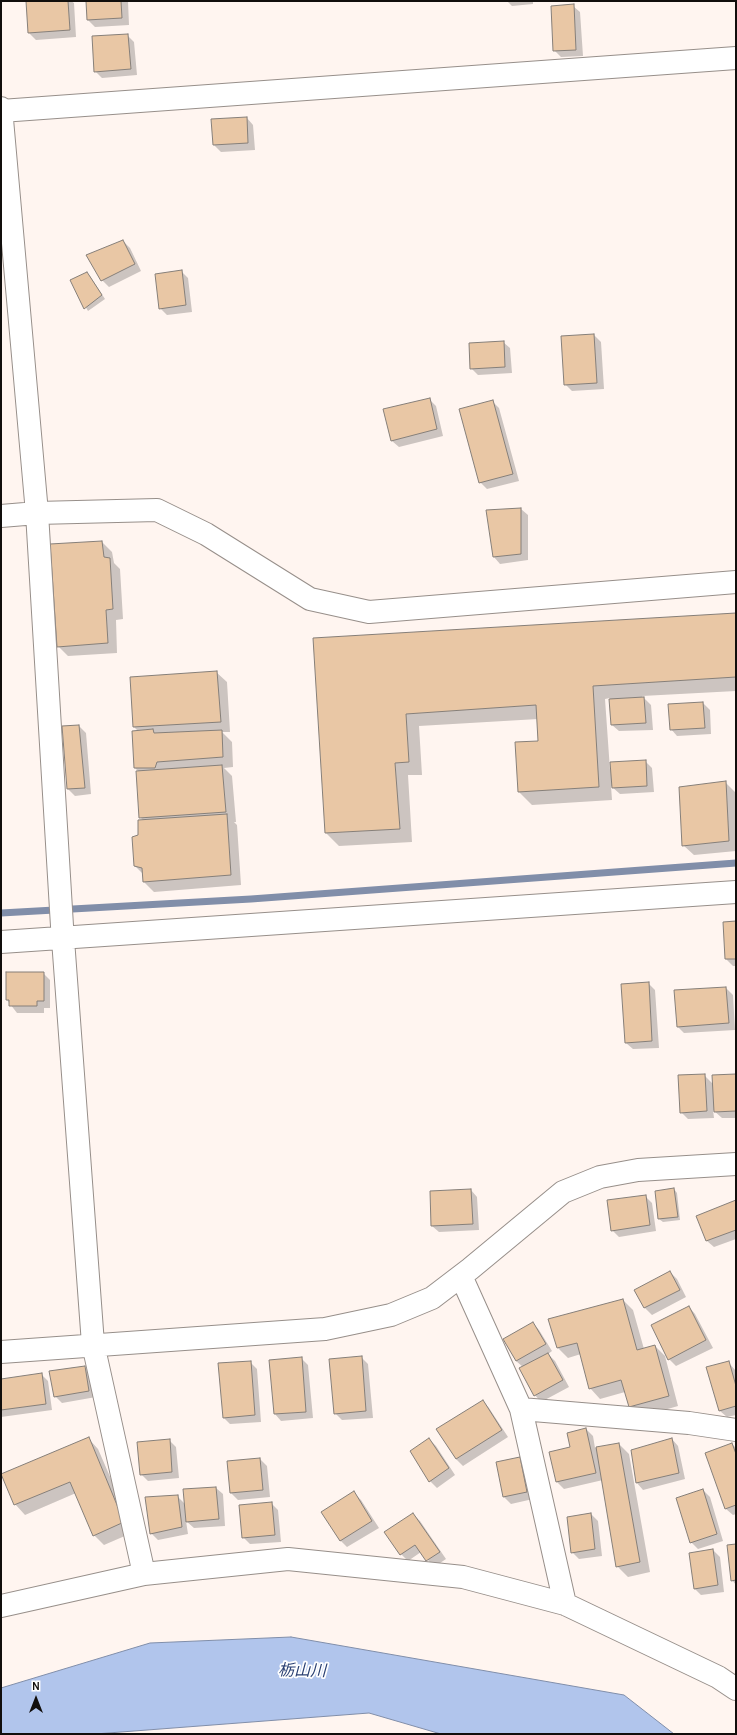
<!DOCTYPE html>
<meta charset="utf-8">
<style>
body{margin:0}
#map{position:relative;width:737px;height:1735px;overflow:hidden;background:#fff5f0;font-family:Karla,sans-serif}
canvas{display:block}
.frame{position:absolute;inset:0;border:2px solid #110e0c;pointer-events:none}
.north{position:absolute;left:16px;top:1679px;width:40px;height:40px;-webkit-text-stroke:3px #fff;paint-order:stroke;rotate:0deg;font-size:11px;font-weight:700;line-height:16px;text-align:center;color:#110e0c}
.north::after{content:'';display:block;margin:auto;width:14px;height:18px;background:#110e0c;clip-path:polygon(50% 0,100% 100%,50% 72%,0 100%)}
</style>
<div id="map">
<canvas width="737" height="1735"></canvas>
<div class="frame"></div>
<div class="north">N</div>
</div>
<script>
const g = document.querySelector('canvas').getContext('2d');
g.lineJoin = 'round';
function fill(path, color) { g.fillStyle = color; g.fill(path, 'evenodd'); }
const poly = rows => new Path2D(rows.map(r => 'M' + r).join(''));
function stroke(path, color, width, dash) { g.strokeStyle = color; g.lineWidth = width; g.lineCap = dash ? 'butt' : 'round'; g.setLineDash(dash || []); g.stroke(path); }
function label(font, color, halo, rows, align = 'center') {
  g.font = font + ' Karla,"Noto Sans JP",sans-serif'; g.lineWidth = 3.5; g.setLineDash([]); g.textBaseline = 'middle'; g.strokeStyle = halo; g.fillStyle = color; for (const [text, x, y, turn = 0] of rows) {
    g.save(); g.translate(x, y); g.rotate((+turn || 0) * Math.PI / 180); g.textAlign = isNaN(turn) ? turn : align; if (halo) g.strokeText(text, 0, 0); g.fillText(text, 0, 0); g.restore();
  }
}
const water = poly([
 [291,1637,624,1695,674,1734,441,1734,369,1713,95,1734,1,1734,1,1688,150,1643,291,1637]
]);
const shadow = poly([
 [27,1,71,1,74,3,76,37,36,40,29,33],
 [87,1,128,1,129,25,95,27,88,20],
 [507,1,533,1,533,4,512,6],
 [573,6,580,12,583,56,561,57,554,50],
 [127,35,134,42,137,75,102,78,95,71],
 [247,118,253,125,255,150,221,152,214,145],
 [123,241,130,248,141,271,109,287,102,280,88,256],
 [181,271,188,278,192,312,167,315,160,308],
 [90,276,105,299,88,311,71,281],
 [594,335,601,342,604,389,572,391,565,384],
 [503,342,510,348,512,373,478,375,471,368],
 [429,399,436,406,443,436,399,447,392,441],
 [492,401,499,408,519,481,487,489,480,482],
 [521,509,528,515,528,560,500,564,494,557],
 [102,542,112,552,114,563,120,569,123,619,116,620,117,653,68,656,58,646],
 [736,614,736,691,642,696,651,705,653,730,619,731,612,725,610,698,605,699,610,770,645,761,652,768,654,792,620,794,611,786,612,800,532,805,519,792,539,742,538,719,419,726,422,775,408,775,412,842,339,846,326,833,314,639],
 [216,672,227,682,230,732,222,732,232,742,233,767,224,768,232,776,236,822,234,822,237,825,241,885,154,892,144,882,143,874,135,866,139,836,143,820,140,817,139,772,135,768,138,731,134,727,131,678],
 [703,703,710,710,711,734,677,736,671,729],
 [79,726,86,733,91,794,75,796,68,789,63,727],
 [725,782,735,792,736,851,694,855,683,845],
 [736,922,736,966,733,966,726,959],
 [43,973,50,980,50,1008,44,1008,44,1013,17,1013,7,1000],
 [648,983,655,990,659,1048,633,1049,626,1043],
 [726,988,733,995,735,1030,684,1033,678,1027],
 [704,1075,713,1084,736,1075,736,1118,722,1118,713,1110,714,1118,688,1119,681,1112],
 [674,1189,677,1193,680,1220,663,1222,659,1219,656,1192],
 [471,1190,477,1197,479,1230,439,1232,432,1226],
 [645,1196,652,1203,656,1231,619,1237,612,1230],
 [736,1202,736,1239,714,1247,707,1241],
 [670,1272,677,1279,686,1297,652,1315,645,1308,636,1290],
 [623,1300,633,1310,644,1349,655,1346,665,1356,678,1406,640,1417,629,1406,625,1392,600,1399,590,1388,581,1354,568,1358,557,1347],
 [689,1307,695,1314,713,1348,676,1366,669,1359],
 [533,1323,539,1330,552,1351,548,1354,555,1361,569,1387,541,1402,535,1395,523,1367,516,1361,504,1340],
 [301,1358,308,1365,313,1418,281,1421,275,1414],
 [362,1358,368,1364,373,1418,342,1420,335,1413],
 [250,1362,257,1369,261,1422,230,1424,224,1418],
 [728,1362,736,1371,736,1415,727,1417,720,1411],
 [84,1367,91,1373,96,1397,62,1403,55,1396],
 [41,1374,48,1381,52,1410,1,1417,1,1380],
 [483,1401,489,1408,508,1437,463,1466,456,1459,437,1429],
 [586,1429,593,1436,595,1448,619,1444,629,1454,650,1572,628,1577,617,1566,603,1480,564,1489,557,1482,550,1453,572,1448],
 [88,1438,98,1449,134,1532,104,1545,94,1535,76,1493,25,1515,15,1504],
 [429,1439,436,1446,455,1475,437,1488,430,1481],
 [672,1439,678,1446,685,1479,643,1490,637,1483],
 [169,1440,176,1447,179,1478,148,1481,141,1474],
 [732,1444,736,1448,736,1514,733,1515,726,1509],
 [519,1458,526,1465,533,1499,511,1504,504,1497,497,1462],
 [260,1459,267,1466,270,1497,238,1500,231,1493],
 [216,1488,223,1494,225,1526,194,1528,186,1521,188,1534,158,1540,151,1533,177,1496,185,1504],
 [703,1490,710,1497,723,1541,698,1549,691,1542],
 [354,1493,361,1500,379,1528,347,1547,340,1540],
 [271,1503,278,1510,281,1542,250,1544,243,1537],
 [413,1514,420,1521,446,1559,434,1567,421,1552,408,1561,401,1554,386,1532],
 [591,1514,598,1521,602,1556,579,1559,572,1552],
 [736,1545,736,1585,732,1580],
 [713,1550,720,1557,724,1592,701,1595,694,1588]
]);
const stream = poly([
 [1,913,251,899,736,863]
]);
const building = poly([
 [26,1,68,1,70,30,28,33,26,1],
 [86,1,121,1,122,18,87,20,86,1],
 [574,4,576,50,553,51,551,6,574,4],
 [128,34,131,69,94,72,92,36,128,34],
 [247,117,248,143,213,145,211,119,247,117],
 [123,240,135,264,101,281,86,255,123,240],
 [182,270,186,305,159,309,155,274,182,270],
 [87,272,102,295,84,309,70,280,87,272],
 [594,334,597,383,564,385,561,336,594,334],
 [504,341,505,367,470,369,469,343,504,341],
 [430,398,437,429,391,441,383,409,430,398],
 [493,400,513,474,479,483,459,409,493,400],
 [521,508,521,554,493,557,486,510,521,508],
 [102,541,104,557,110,558,113,609,106,610,108,643,57,647,50,544,102,541],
 [736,613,736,677,593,686,599,787,518,792,515,742,538,741,536,705,406,714,409,762,395,763,400,829,325,833,313,638,736,613],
 [217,671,221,722,133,727,130,677,217,671],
 [644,697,646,723,611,725,609,699,644,697],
 [703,702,705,728,670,730,668,704,703,702],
 [79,725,85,788,67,789,62,726,79,725],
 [153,729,154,733,222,730,223,757,157,762,155,768,134,768,132,731,153,729],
 [646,760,647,786,612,788,610,762,646,760],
 [222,765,226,812,139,818,136,771,222,765],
 [726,781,729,841,682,846,679,787,726,781],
 [227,814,231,875,143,882,142,868,134,866,132,837,138,835,138,820,227,814],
 [736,921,736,959,725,959,723,922,736,921],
 [6,972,44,972,44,1001,37,1001,37,1006,9,1006,9,1000,6,1000,6,972],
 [649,982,652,1041,625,1043,621,984,649,982],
 [726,987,729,1023,677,1027,674,990,726,987],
 [705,1074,707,1111,680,1113,678,1075,705,1074],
 [736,1074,736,1111,714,1112,712,1075,736,1074],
 [674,1188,678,1217,658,1219,655,1191,674,1188],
 [471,1189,473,1224,431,1226,430,1191,471,1189],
 [646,1195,650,1225,611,1231,607,1200,646,1195],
 [736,1200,736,1230,706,1241,696,1216,736,1200],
 [670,1271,680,1290,644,1308,634,1290,670,1271],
 [623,1299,637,1350,655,1345,669,1396,629,1407,621,1380,589,1389,577,1343,557,1348,548,1319,623,1299],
 [689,1306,706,1340,668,1360,651,1325,689,1306],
 [533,1322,546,1344,516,1361,503,1339,533,1322],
 [548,1353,563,1380,534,1396,519,1368,548,1353],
 [362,1356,366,1411,334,1414,329,1359,362,1356],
 [302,1357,306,1412,274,1414,269,1360,302,1357],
 [251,1361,255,1415,223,1418,218,1363,251,1361],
 [729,1361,736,1386,736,1406,719,1411,706,1367,729,1361],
 [85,1366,89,1391,54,1397,49,1371,85,1366],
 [42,1373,46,1404,1,1410,1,1379,42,1373],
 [483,1400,502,1430,456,1459,436,1429,483,1400],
 [586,1428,596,1473,556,1482,549,1452,570,1447,567,1433,586,1428],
 [89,1437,124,1522,93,1536,70,1482,14,1505,1,1474,89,1437],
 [429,1438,449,1468,429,1482,410,1451,429,1438],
 [672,1438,679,1473,636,1483,631,1450,672,1438],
 [170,1439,172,1472,140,1475,137,1442,170,1439],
 [619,1443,640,1562,616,1567,596,1447,619,1443],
 [732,1443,736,1454,736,1505,725,1509,705,1453,732,1443],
 [520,1457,527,1492,503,1497,496,1462,520,1457],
 [260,1458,263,1490,230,1493,227,1461,260,1458],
 [216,1487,219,1519,186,1522,183,1489,216,1487],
 [703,1489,717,1534,690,1543,676,1498,703,1489],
 [354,1491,372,1521,340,1541,321,1512,354,1491],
 [178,1495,182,1527,150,1534,145,1497,178,1495],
 [272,1502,275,1535,242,1538,239,1505,272,1502],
 [413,1513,440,1552,426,1561,415,1545,400,1555,384,1532,413,1513],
 [591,1513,595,1549,571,1553,567,1517,591,1513],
 [736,1544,736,1580,731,1581,727,1545,736,1544],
 [713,1549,718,1585,694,1589,689,1553,713,1549]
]);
const minor = poly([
 [1,108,37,513,62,926,93,1344,144,1574],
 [1,111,736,58],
 [1,516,37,513,157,510,206,534,310,599,369,612,736,582],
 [1,942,736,892],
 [461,1276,521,1409,565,1604],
 [1,1352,325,1329,391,1315,432,1298,470,1269,563,1192,600,1177,638,1170,736,1164],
 [521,1409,689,1423,736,1430],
 [1,1606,144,1574,288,1559,463,1577,565,1604,718,1677,736,1689]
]);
const waterNames = [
 ["栃山川",302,1671,1]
];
fill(water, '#b1c5ec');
stroke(water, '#818ea9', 1);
fill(shadow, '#0003');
stroke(stream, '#818ea9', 7);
fill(building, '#e9c7a5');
stroke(building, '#867f79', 1);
stroke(minor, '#978f8a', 24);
stroke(minor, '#fff', 22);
label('italic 16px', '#293f71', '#fff', waterNames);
</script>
